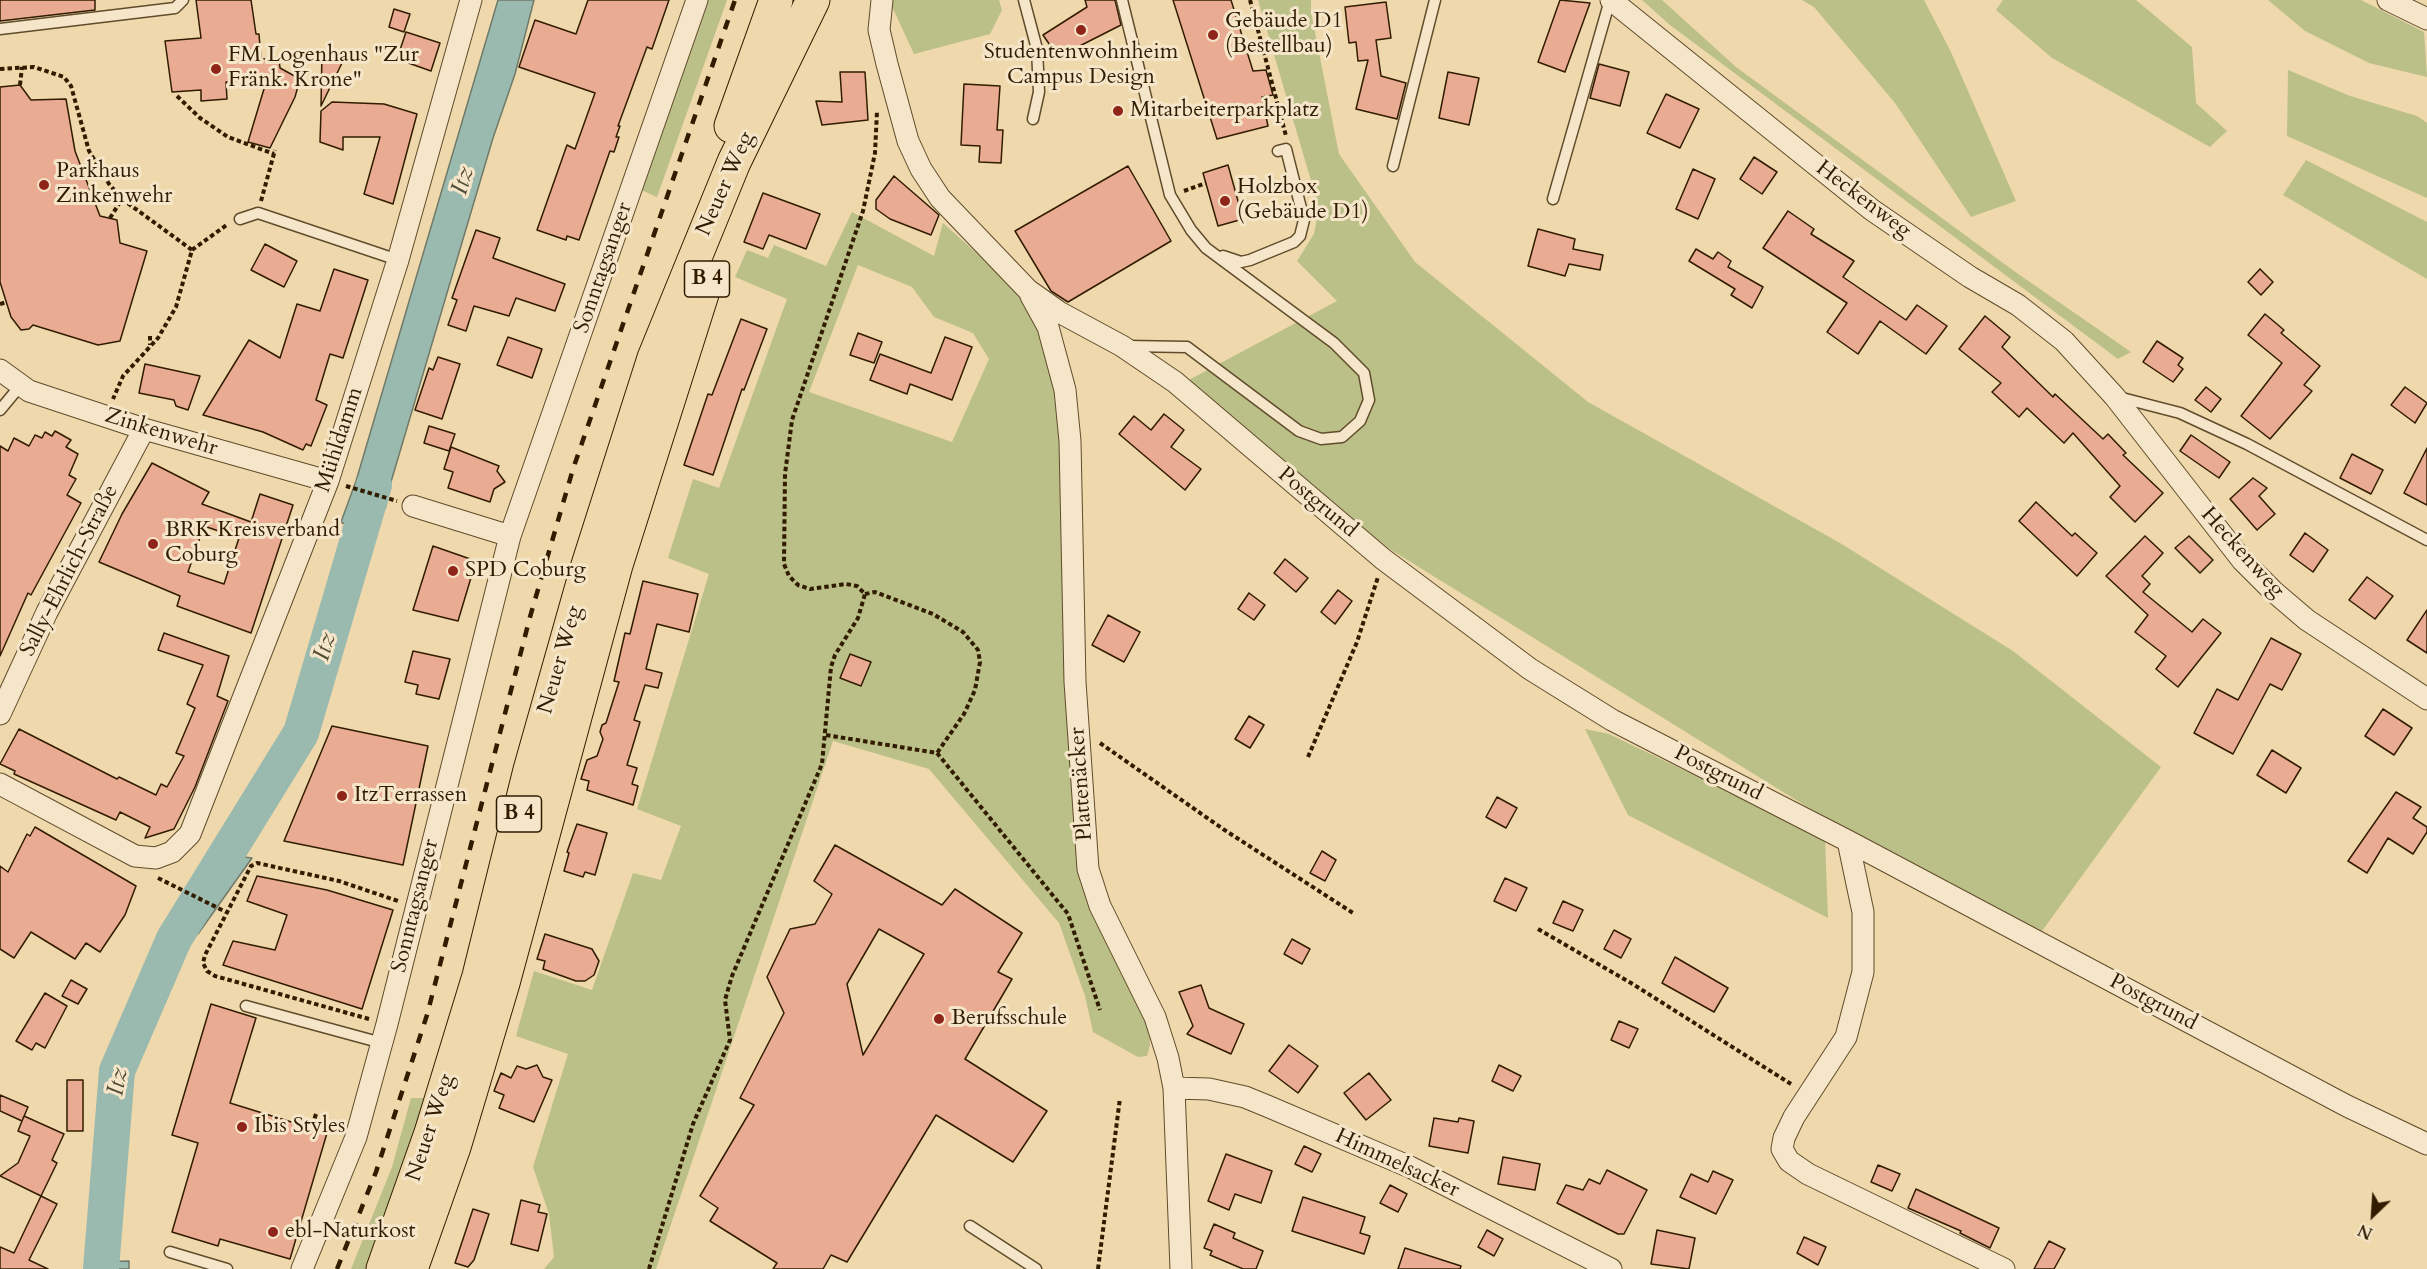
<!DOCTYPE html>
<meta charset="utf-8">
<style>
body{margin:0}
#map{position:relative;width:2427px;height:1269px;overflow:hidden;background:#efd9ac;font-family:Cardo,serif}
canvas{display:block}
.north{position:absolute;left:2343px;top:1185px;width:60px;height:60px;-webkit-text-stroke:4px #f5e6c9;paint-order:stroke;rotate:205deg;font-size:16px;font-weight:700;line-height:24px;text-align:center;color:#311c00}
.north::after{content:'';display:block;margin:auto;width:21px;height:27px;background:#311c00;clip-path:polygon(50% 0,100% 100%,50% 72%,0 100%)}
</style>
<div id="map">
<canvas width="2427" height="1269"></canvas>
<div class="north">N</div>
</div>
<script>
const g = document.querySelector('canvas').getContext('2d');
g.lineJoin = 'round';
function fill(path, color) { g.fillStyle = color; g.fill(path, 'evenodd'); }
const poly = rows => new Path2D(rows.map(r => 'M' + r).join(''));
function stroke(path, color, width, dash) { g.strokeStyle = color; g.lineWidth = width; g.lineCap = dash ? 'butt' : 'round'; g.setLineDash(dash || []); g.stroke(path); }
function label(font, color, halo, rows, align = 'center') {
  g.font = font + ' Cardo,serif'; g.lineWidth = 6; g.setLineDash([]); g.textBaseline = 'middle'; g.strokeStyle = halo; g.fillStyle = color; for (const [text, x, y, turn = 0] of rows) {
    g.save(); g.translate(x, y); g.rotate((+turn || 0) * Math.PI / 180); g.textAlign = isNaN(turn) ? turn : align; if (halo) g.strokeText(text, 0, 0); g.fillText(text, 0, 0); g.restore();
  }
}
const green = poly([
 [706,0,727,0,657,197,639,189],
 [889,0,999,0,1002,10,990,34,914,54],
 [1258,0,1311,0,1311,12,1339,154,1415,262,1588,402,1840,543,2013,651,2161,767,2042,931,1851,834,1388,548,1185,382,1337,301,1297,261,1314,234,1319,208],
 [1642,0,1662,0,1736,67,2014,271,2131,352,2118,359,1670,25],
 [1802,0,1924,0,1951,52,2016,201,1971,217,1895,103,1814,7],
 [2003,0,2136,0,2192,47,2196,103,2227,131,2210,147,2052,58,1996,10],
 [2268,0,2361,0,2424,32,2427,77,2369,63,2305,31],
 [2288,70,2350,96,2417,116,2427,123,2427,198,2287,136],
 [2306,160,2427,222,2427,279,2283,195],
 [852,212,934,256,943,223,1021,293,1056,367,1082,882,1149,1015,1150,1045,1147,1056,1138,1057,1093,1032,1085,996,1059,923,929,769,833,741,656,1269,544,1269,554,1257,549,1214,533,1167,568,1054,516,1036,534,971,592,990,633,873,661,880,681,826,637,809,709,574,668,558,693,479,719,488,787,299,735,277,747,250,768,258,774,245,826,266],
 [858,265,912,287,934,317,973,333,989,359,952,442,809,392],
 [1585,729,1609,734,1825,838,1828,918,1628,815],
 [411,1098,429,1098,367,1269,351,1269,392,1167]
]);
const water = poly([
 [498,0,534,0,515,74,493,138,388,492,386,506,372,539,341,522,356,481,498,0],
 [211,853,252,858,198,934,173,914,211,853],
 [129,1261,129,1269,95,1269,97,1262,129,1261]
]);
const river = poly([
 [101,1269,117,1071,174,939,301,733,374,485]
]);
const building = poly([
 [0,0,95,0,95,10,0,21,0,0],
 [196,0,251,0,256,34,259,34,261,59,279,59,280,68,300,79,295,97,270,148,248,142,267,79,226,82,227,99,201,101,201,90,172,92,165,41,201,38,196,0],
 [588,0,669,0,652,49,647,47,618,126,620,126,616,137,619,137,614,152,610,151,579,240,567,236,566,240,537,230,567,145,575,149,595,93,519,67,535,20,576,34,588,0],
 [1085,0,1115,0,1121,25,1058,57,1043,35,1087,7,1085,0],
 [1173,0,1231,0,1253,71,1266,70,1273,95,1262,97,1268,126,1217,139,1173,0],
 [1560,0,1590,3,1565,72,1538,62,1560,0],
 [1386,2,1391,38,1376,40,1381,76,1406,83,1397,119,1356,109,1368,60,1358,61,1356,42,1349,43,1345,7,1386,2],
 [394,9,410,14,404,32,389,27,394,9],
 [406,32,440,43,431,71,397,59,406,32],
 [322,51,343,61,321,106,322,51],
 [1599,64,1629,72,1620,106,1590,98,1599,64],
 [840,72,865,72,868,120,822,125,816,101,842,102,840,72],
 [1448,72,1479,78,1469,125,1439,118,1448,72],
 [964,84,1000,86,997,130,1003,130,1001,163,979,162,980,146,961,145,964,84],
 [20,85,31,100,66,99,75,151,100,216,117,220,120,243,147,251,120,341,98,345,33,325,29,329,21,330,11,317,0,282,0,87,20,85],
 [1666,94,1699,109,1680,148,1647,133,1666,94],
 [332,102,384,104,417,114,393,204,364,194,380,137,343,137,343,150,320,142,321,111,332,102],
 [1754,157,1777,172,1762,194,1740,179,1754,157],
 [1228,165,1243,219,1218,226,1203,173,1228,165],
 [1128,166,1171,241,1068,302,1051,291,1015,231,1128,166],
 [1693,169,1715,179,1698,219,1676,209,1693,169],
 [894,176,939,215,931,235,890,219,876,209,876,200,894,176],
 [763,193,820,214,806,249,769,235,763,249,744,242,763,193],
 [1788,211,1814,229,1811,234,1854,261,1843,277,1906,320,1917,305,1947,326,1926,354,1880,321,1858,354,1827,332,1847,303,1763,248,1788,211],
 [1538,229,1575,239,1573,249,1603,255,1600,270,1569,264,1565,276,1528,266,1538,229],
 [476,230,500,238,493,258,565,284,555,311,516,298,509,316,474,306,466,331,448,325,457,300,452,298,476,230],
 [265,244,297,261,284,287,251,270,265,244],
 [1696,249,1713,259,1718,252,1731,261,1728,267,1763,287,1752,308,1731,295,1735,289,1689,261,1696,249],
 [334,269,368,280,343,358,330,354,316,400,327,405,311,446,306,444,303,450,263,432,203,415,249,340,280,358,297,304,320,311,334,269],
 [2260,269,2273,282,2261,295,2248,282,2260,269],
 [2265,314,2284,330,2281,333,2320,366,2304,385,2312,391,2270,439,2241,416,2282,363,2248,335,2265,314],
 [1985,316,2010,337,2002,347,2053,397,2055,394,2103,439,2108,434,2126,453,2123,455,2163,493,2135,522,2110,497,2120,486,2073,433,2064,443,2027,408,2019,417,1992,392,2001,383,1959,349,1985,316],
 [741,319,767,329,744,390,742,389,713,475,684,465,708,394,712,395,741,319],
 [858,333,882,342,874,363,850,355,858,333],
 [508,337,542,349,532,378,497,365,508,337],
 [945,337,972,347,952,400,910,384,907,394,870,380,880,354,931,373,945,337],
 [2157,341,2183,358,2178,365,2183,369,2173,382,2143,362,2157,341],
 [438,357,460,364,442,419,415,410,429,368,433,370,438,357],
 [145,364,200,376,188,410,176,406,174,400,139,393,145,364],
 [2206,387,2221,399,2211,412,2195,400,2206,387],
 [2405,387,2427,403,2415,423,2391,405,2405,387],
 [1164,414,1184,430,1171,447,1201,469,1185,490,1119,434,1134,416,1151,430,1164,414],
 [429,426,455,434,449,451,424,443,429,426],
 [55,431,71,440,66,447,78,454,69,475,76,479,67,495,81,503,31,595,28,593,0,656,0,446,8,451,14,438,29,446,35,435,42,438,45,432,52,436,55,431],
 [2191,435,2230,462,2219,478,2180,451,2191,435],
 [451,447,499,466,497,471,505,482,494,489,490,502,448,488,453,472,444,469,451,447],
 [2427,448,2427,505,2404,493,2427,448],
 [2352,454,2383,470,2371,494,2340,478,2352,454],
 [152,463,209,492,202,504,251,522,260,494,293,505,251,633,177,606,180,596,99,562,122,514,152,463],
 [204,526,239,538,224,584,188,572,204,526],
 [2253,478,2267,488,2259,496,2275,514,2257,530,2230,499,2253,478],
 [2036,502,2072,536,2075,533,2097,553,2077,576,2019,521,2036,502],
 [2305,533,2328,550,2313,572,2290,555,2305,533],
 [2145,536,2163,553,2142,576,2150,584,2143,592,2192,632,2203,619,2221,633,2178,687,2156,669,2166,656,2135,632,2148,615,2106,576,2145,536],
 [2189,536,2213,560,2200,573,2175,548,2189,536],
 [433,546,476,561,458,621,413,610,433,546],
 [1285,559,1308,578,1296,592,1274,573,1285,559],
 [2367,577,2393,596,2375,619,2349,600,2367,577],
 [643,581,698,594,689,632,657,624,646,669,662,673,658,688,645,685,634,720,640,722,627,765,637,768,632,784,638,786,633,805,587,790,589,781,581,779,587,760,597,756,603,739,600,732,602,725,606,723,619,682,614,681,625,633,630,634,643,581],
 [1338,590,1352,601,1335,624,1321,612,1338,590],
 [1249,593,1265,605,1254,620,1238,609,1249,593],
 [2427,610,2427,653,2407,640,2427,610],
 [1108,615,1140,632,1124,662,1092,645,1108,615],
 [164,633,229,656,217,696,228,701,195,787,174,829,145,838,150,827,120,812,116,820,14,774,15,771,0,764,19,729,117,779,119,777,156,795,161,784,167,787,184,756,176,753,195,708,187,704,203,665,158,650,164,633],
 [2271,638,2301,654,2282,690,2270,684,2233,754,2194,733,2217,689,2238,700,2271,638],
 [413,651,450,659,439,699,416,694,418,685,405,682,413,651],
 [850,654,871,662,861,686,840,678,850,654],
 [2383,709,2412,728,2394,755,2365,736,2383,709],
 [1249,716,1264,725,1250,748,1235,739,1249,716],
 [332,726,428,746,403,865,284,841,332,726],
 [2272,750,2301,768,2286,793,2257,775,2272,750],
 [2396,792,2421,807,2413,818,2427,827,2427,832,2413,854,2388,838,2367,873,2348,861,2396,792],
 [1497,797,1517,808,1506,828,1486,817,1497,797],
 [577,824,607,833,595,875,585,872,583,877,564,871,569,853,567,852,577,824],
 [35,827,136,886,125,915,100,952,86,943,75,959,31,932,14,958,0,949,0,866,8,872,27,834,30,836,35,827],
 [835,845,942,905,955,889,1022,933,998,972,1012,979,965,1059,1047,1111,1013,1162,936,1115,847,1262,831,1255,823,1269,773,1269,777,1263,710,1221,718,1208,700,1196,754,1105,740,1098,784,1013,767,977,790,929,815,924,832,894,814,881,835,845],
 [879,929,924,954,863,1055,847,984,879,929],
 [1322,851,1336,860,1325,881,1310,873,1322,851],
 [257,876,327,890,393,910,362,1009,223,965,233,941,275,950,287,915,247,901,257,876],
 [1505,878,1527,888,1516,911,1494,901,1505,878],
 [1563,901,1583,910,1573,931,1553,923,1563,901],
 [1614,930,1631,939,1621,958,1604,949,1614,930],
 [545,934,592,949,599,961,594,975,585,981,576,981,543,969,545,961,537,959,545,934],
 [1292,939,1310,949,1302,964,1284,954,1292,939],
 [1675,957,1728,988,1714,1012,1662,983,1675,957],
 [71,980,87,989,78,1004,62,996,71,980],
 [1201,985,1209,1008,1244,1024,1231,1054,1187,1034,1193,1026,1179,992,1201,985],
 [45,993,67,1006,45,1048,36,1043,32,1050,16,1041,45,993],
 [211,1004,256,1018,230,1103,327,1133,290,1259,220,1239,218,1246,172,1232,198,1143,172,1135,211,1004],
 [1619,1021,1638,1029,1629,1048,1611,1040,1619,1021],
 [1289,1045,1318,1066,1298,1093,1269,1071,1289,1045],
 [537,1065,543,1077,552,1080,534,1122,499,1108,504,1095,494,1091,501,1073,511,1078,517,1066,526,1069,537,1065],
 [1499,1065,1521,1076,1513,1091,1492,1081,1499,1065],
 [1369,1073,1391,1100,1366,1120,1344,1093,1369,1073],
 [67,1080,83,1080,83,1131,67,1131,67,1080],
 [0,1095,28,1107,22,1121,0,1111,0,1095],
 [24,1116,64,1134,52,1160,57,1163,41,1196,0,1176,18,1163,30,1136,18,1131,24,1116],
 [1434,1118,1458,1122,1459,1118,1474,1121,1468,1153,1429,1146,1434,1118],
 [1304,1146,1321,1154,1312,1172,1295,1164,1304,1146],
 [1226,1154,1272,1171,1261,1203,1235,1194,1229,1210,1208,1201,1226,1154],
 [1503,1157,1540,1164,1535,1190,1498,1184,1503,1157],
 [1878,1165,1900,1174,1892,1191,1871,1182,1878,1165],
 [1607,1170,1647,1190,1624,1234,1618,1234,1557,1203,1566,1185,1583,1190,1589,1179,1600,1184,1607,1170],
 [1713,1171,1733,1180,1716,1214,1680,1197,1691,1174,1708,1182,1713,1171],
 [1390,1185,1407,1194,1398,1212,1380,1203,1390,1185],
 [1916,1189,1999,1228,1990,1248,1960,1233,1961,1231,1908,1208,1916,1189],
 [41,1196,57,1204,29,1260,48,1269,0,1269,0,1247,14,1253,41,1196],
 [1303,1197,1365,1217,1360,1233,1370,1236,1364,1254,1292,1231,1303,1197],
 [521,1200,540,1205,538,1212,547,1214,538,1251,511,1244,521,1200],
 [473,1209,489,1214,474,1260,468,1267,455,1263,473,1209],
 [1214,1224,1235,1233,1233,1238,1263,1251,1256,1269,1243,1269,1210,1255,1212,1251,1204,1248,1214,1224],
 [1487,1230,1503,1239,1494,1256,1478,1247,1487,1230],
 [1657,1230,1695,1238,1689,1269,1651,1264,1657,1230],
 [1804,1237,1826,1247,1818,1265,1797,1253,1804,1237],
 [2049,1241,2065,1249,2054,1269,2034,1269,2049,1241],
 [1405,1248,1461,1266,1460,1269,1398,1269,1405,1248]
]);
const path = poly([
 [1250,0,1286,136],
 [0,69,34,67,64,77,71,86,89,151,109,184,122,199,192,250,176,307,158,338,123,376,113,399],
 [20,85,22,67],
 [177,96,200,118,228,137,274,154],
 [1184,191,1206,183],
 [261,201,275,150],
 [110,218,122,199],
 [192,250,228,224],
 [0,304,7,302],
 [150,336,150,345],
 [346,486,397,501],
 [865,594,875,592,933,614,963,632,978,650,980,662,975,690,964,714,937,753],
 [826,735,937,753,1068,914,1100,1010],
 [1100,743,1223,829,1353,913],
 [1308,757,1357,642,1378,577],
 [158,878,226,912],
 [1538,929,1631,983,1791,1084],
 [369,1019,215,976,207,971,203,963,205,955,251,866,257,863,339,881,398,901],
 [316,1114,313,1123,338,1131],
 [649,1269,693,1124,730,1040,725,1000,732,976,822,764,831,667,835,655,858,618,865,594,857,586,846,584,810,589,798,585,789,576,784,564,785,474,792,420,863,211,875,153,877,111],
 [1098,1269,1120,1098]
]);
const service = poly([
 [1024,0,1037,49,1039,92,1033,119],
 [1122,0,1170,195,1191,230,1206,248,1334,343,1364,373,1369,400,1360,421,1342,437,1321,439,1299,431,1187,347,1127,346],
 [0,29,175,8,183,0],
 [1393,166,1435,0],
 [1553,199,1610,0],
 [240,219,258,213,398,260],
 [1223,256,1241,262,1250,260,1294,242,1300,236,1304,220,1286,149,1278,151],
 [2118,397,2180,413,2247,444,2427,540],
 [0,410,20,386],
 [246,1006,382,1043],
 [970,1226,1036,1269],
 [170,1252,227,1269]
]);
const minor = poly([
 [882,0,879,30,887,64,908,141,921,169,940,198,1028,290,1059,312,1122,346,1175,382,1383,559,1530,669,1612,720,1848,841,2347,1106,2427,1144],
 [1611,0,1872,210,1970,277,2018,305,2064,341,2115,397,2242,560,2273,591,2307,620,2427,699],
 [2388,0,2427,19],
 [1031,296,1048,327,1065,390,1070,441,1075,682,1088,869,1100,906,1155,1017,1168,1058,1174,1088,1181,1269],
 [0,370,29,391,144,429,328,481],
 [413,506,510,536],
 [0,714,47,612,144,429],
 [0,784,135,856,156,858,172,852,190,834,328,481,398,260,471,0],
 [1848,841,1863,912,1863,972,1846,1037,1794,1117,1784,1138,1782,1149,1789,1161,1808,1174,2004,1269],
 [1174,1088,1209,1089,1245,1097,1267,1106,1410,1167,1611,1269],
 [302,1269,356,1137,387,1024,510,536,697,0]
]);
const trunk = poly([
 [731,126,776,0],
 [383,1269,431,1133,479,976,530,770,588,565,654,358,734,162,813,0],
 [411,1269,454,1147,503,983,616,565,702,294]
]);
const rail = poly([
 [337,1269,376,1172,427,1015,530,617,573,469,735,0]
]);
const markers = [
 [1081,30,6,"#8f2418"],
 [1213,35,6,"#8f2418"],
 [216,69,6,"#8f2418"],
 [1118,111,6,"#8f2418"],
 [44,185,6,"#8f2418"],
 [1225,201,6,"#8f2418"],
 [153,544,6,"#8f2418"],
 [453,571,6,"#8f2418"],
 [342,796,6,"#8f2418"],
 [939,1019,6,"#8f2418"],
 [242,1127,6,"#8f2418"],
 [273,1232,6,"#8f2418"]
];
const shields = [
 [707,279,45],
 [519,814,45]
];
const shieldNames = [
 ["B 4",707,279],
 ["B 4",519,814]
];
const poiNames = [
 ["Gebäude D1",1225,22],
 ["(Bestellbau)",1225,47],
 ["Studentenwohnheim",1081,53,"center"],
 ["Campus Design",1081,78,"center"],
 ["FM Logenhaus \"Zur",228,56],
 ["Fränk. Krone\"",228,81],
 ["Mitarbeiterparkplatz",1130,111],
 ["Parkhaus",56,172],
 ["Zinkenwehr",56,197],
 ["Holzbox",1237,188],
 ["(Gebäude D1)",1237,213],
 ["BRK Kreisverband",165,531],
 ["Coburg",165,556],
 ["SPD Coburg",465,571],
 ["ItzTerrassen",354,796],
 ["Berufsschule",951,1019],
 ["Ibis Styles",254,1127],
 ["ebl-Naturkost",285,1232]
];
const streetNames = [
 ["Neuer Weg",726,184,-66],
 ["Heckenweg",1863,200,37],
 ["Sonntagsanger",604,268,-71],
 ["Zinkenwehr",161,433,17],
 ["Mühldamm",340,440,-72],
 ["Postgrund",1317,503,40],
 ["Heckenweg",2242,553,48],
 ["Sally-Ehrlich-Straße",70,571,-63],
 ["Neuer Weg",561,660,-74],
 ["Postgrund",1718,774,27],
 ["Plattenäcker",1082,784,-94],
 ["Sonntagsanger",416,906,-76],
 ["Postgrund",2153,1003,28],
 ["Neuer Weg",431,1128,-72],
 ["Himmelsacker",1397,1164,25]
];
const waterNames = [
 ["Itz",464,181,-74],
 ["Itz",326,647,-74],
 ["Itz",119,1082,-80]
];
fill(green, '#bbbf88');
fill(water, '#9ab9af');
stroke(water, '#707a69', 1.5);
stroke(river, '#9ab9af', 36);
fill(building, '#eaab93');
stroke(building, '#311c00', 1.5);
stroke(service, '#604b2b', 13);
stroke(minor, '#604b2b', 23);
stroke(trunk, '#311c00', 35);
stroke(path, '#311c00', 4, [4.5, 3]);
stroke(service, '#f5e6c9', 10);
stroke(minor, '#f5e6c9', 21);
stroke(trunk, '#efd9ac', 33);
stroke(rail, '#311c00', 4.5, [10, 10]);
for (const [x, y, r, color] of markers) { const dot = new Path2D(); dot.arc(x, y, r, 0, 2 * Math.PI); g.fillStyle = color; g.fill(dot); stroke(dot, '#f5e6c9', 2); }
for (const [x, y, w] of shields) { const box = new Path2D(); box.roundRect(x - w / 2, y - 18, w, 36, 4.5); g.fillStyle = '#f5e6c9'; g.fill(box); stroke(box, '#311c00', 1.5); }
label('bold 21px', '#311c00', null, shieldNames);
label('22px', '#311c00', '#f5e6c9', poiNames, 'left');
label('22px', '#311c00', '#f5e6c9', streetNames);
label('italic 24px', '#504b35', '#f5e6c9', waterNames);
</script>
